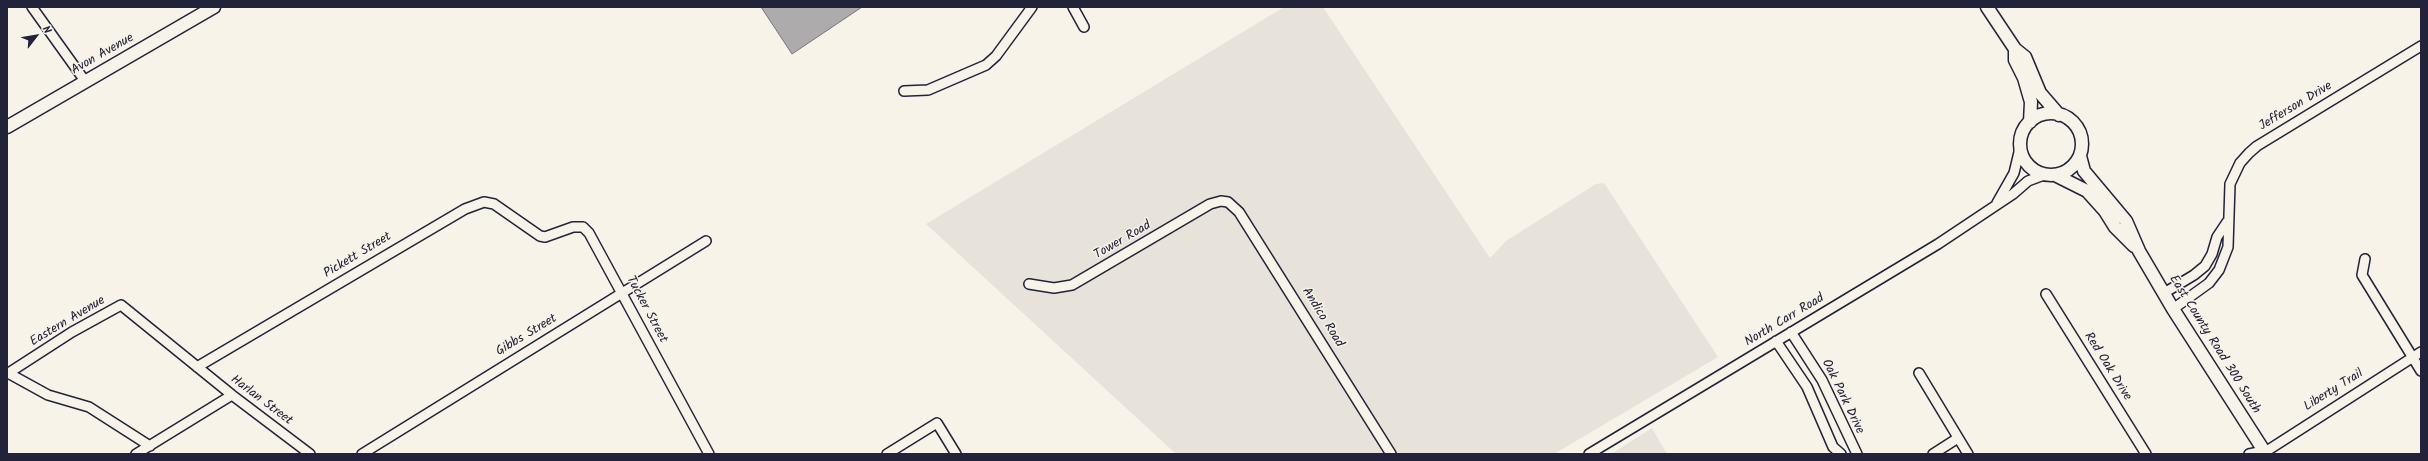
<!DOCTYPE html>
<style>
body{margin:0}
#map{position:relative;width:2428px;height:461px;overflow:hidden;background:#f7f3e8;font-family:Kalam,sans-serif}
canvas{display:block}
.frame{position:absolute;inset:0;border:8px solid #22223b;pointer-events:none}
.north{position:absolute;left:16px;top:16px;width:40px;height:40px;-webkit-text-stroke:3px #f7f3e8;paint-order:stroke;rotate:59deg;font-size:11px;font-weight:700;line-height:16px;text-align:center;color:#22223b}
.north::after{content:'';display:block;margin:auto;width:14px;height:18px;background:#22223b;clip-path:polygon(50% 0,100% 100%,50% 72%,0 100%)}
</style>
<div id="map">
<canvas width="2428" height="461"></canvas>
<div class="frame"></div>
<div class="north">N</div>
</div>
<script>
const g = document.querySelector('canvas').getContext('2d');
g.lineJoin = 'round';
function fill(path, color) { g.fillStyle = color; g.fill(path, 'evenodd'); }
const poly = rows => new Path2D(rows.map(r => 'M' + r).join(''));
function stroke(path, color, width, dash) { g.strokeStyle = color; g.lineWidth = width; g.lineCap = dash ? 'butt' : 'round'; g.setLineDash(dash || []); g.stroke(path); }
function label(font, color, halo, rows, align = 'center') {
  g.font = font + ' Kalam,sans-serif'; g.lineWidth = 3; g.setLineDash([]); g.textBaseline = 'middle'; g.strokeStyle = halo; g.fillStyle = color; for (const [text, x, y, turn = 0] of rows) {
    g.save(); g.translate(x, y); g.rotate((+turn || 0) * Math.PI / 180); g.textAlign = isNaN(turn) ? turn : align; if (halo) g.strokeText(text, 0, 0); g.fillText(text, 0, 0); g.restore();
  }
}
const built = poly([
 [1284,7,1323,7,1490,258,1506,241,1596,184,1604,183,1718,357,1554,454,1176,454,926,224],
 [1652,428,1667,454,1611,454]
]);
const water = poly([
 [761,7,862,7,792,54,761,7]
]);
const street = poly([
 [32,7,85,81],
 [1073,7,1084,27],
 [904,91,928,90,986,65,996,56,1032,7],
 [1997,203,2014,173,2020,148],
 [2365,259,2362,275,2421,371],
 [1029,284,1054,288,1072,285,1210,204,1221,201,1228,202,1239,212,1391,454],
 [2164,293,2194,275,2205,266,2212,254,2217,237,2227,222],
 [2046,294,2146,454],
 [2173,309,2209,283,2219,270,2228,247,2230,184,2240,163,2249,153,2257,146,2421,46],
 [1791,332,1822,380,1857,454],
 [1776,341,1807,387,1833,447,1841,454],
 [197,367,465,209,484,202,494,204,540,236,545,237,573,227,583,227,589,233,709,454],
 [8,373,48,395,89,407,150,446],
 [1919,373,1968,454],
 [7,374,72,332,121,305,232,395,310,454],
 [136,454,232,395],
 [362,454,706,241],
 [887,454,937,423,956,454],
 [1589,454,1938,244,2013,194,2028,181,2044,175],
 [1933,454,1958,438],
 [2249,454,2264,451],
 [2262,454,2421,352]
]);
const secondary = poly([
 [1987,7,2015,49,2025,57,2040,93,2059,115],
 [2015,49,2015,60,2024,78,2031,102,2030,122],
 '2020 144a31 31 0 1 1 62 0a31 31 0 1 1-62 0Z',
 [7,127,214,7],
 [2080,156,2084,171,2126,221,2139,251,2173,309,2266,454],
 [2055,175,2087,191,2105,211,2115,227,2134,246]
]);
const streetNames = [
 ["Avon Avenue",103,55,-30],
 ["Jefferson Drive",2296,107,-31],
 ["Tower Road",1123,241,-30],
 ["Pickett Street",358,256,-31],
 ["Tucker Street",646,310,62],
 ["Andico Road",1322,318,58],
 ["North Carr Road",1785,321,-31],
 ["Eastern Avenue",68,322,-31],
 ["Gibbs Street",527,336,-31],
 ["East County Road 300 South",2214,345,58],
 ["Red Oak Drive",2107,367,58],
 ["Liberty Trail",2334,391,-32],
 ["Oak Park Drive",1842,397,64],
 ["Harlan Street",261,401,37]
];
fill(built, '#e7e3db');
fill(water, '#aeabad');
stroke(water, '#76747f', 1);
stroke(street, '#22223b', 12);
stroke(secondary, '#22223b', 15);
stroke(street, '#f7f3e8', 9);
stroke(secondary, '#f7f3e8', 12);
label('13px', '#22223b', '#f7f3e8', streetNames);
</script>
